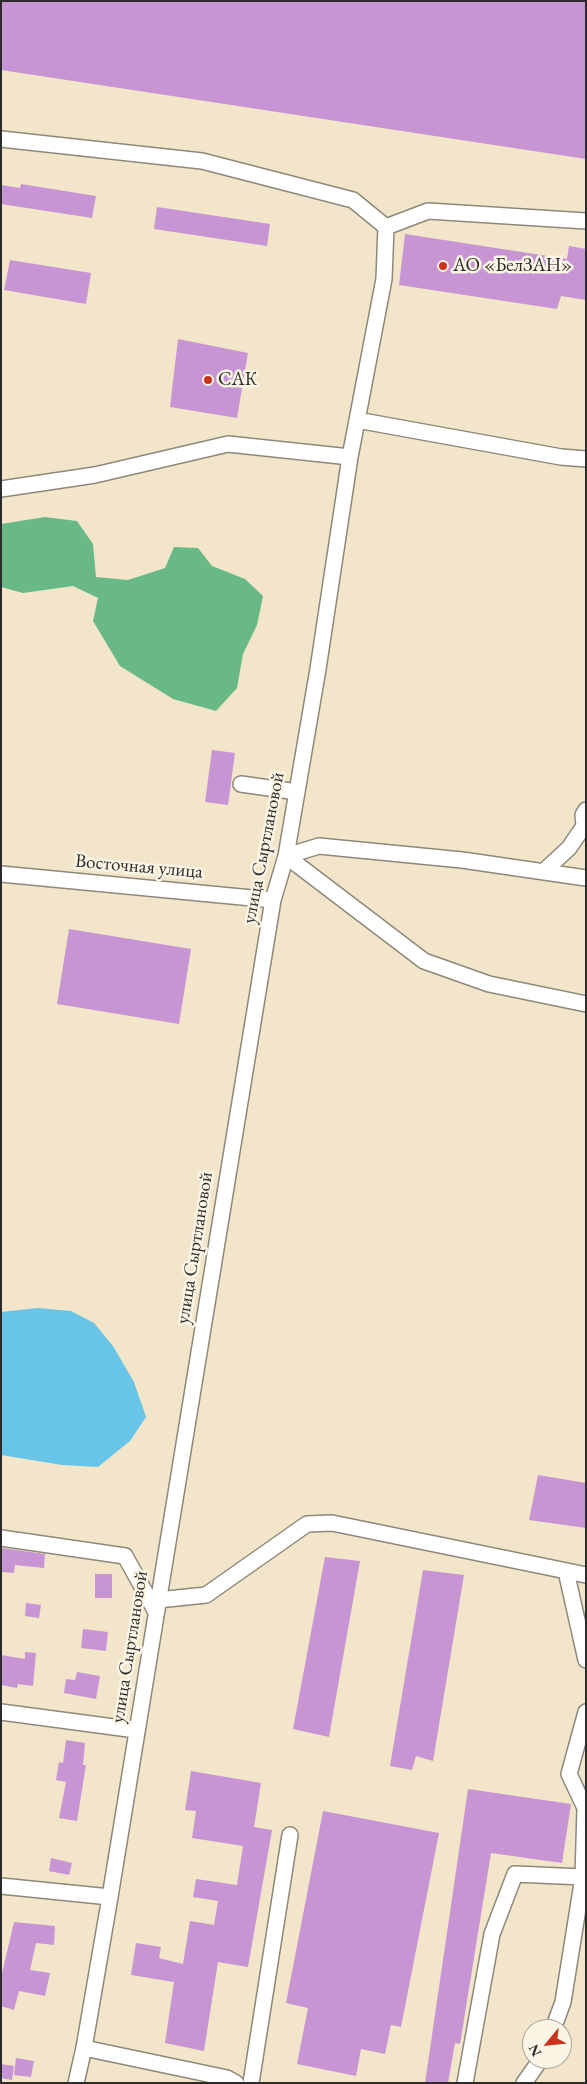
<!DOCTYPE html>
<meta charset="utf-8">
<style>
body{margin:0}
#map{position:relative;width:587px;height:2084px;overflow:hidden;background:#f2e5c9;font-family:"EB Garamond",serif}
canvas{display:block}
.frame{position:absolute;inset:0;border:2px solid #2b2b2b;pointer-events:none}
.north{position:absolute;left:522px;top:2019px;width:50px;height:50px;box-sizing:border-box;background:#fcf5e5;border:1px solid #a8a49b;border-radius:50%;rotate:242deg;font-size:14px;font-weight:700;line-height:20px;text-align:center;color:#2b2b2b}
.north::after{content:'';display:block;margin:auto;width:18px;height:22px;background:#c8321e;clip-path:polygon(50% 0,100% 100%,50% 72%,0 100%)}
</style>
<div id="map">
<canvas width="587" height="2084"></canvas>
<div class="frame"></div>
<div class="north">N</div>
</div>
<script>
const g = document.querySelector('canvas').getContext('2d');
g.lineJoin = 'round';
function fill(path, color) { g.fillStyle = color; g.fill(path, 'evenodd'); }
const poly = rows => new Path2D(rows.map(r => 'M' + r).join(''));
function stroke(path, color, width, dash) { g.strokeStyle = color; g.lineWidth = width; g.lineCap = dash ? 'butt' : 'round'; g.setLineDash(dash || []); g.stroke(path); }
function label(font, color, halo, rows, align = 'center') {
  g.font = font + ' "EB Garamond",serif'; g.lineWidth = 5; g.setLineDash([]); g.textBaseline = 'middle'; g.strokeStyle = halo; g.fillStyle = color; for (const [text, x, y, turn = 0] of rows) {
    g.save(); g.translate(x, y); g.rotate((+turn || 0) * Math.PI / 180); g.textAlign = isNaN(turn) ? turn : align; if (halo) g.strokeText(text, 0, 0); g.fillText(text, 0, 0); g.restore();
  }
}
const forest = poly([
 [45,517,77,521,93,544,96,577,128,580,165,568,174,547,198,548,212,566,245,579,263,596,257,625,243,654,237,688,216,711,173,699,120,666,93,621,98,598,73,586,23,593,1,587,1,524]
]);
const water = poly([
 [38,1308,71,1311,94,1323,113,1346,134,1382,146,1417,130,1441,98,1467,62,1465,1,1455,1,1312]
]);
const building = poly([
 [1,1,586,1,586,159,1,70],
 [21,184,96,196,92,218,1,204,1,185,20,188],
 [157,207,270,224,267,246,154,229],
 [405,234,567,259,569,246,586,249,586,300,561,296,557,309,399,285],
 [10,260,91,273,86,304,4,290],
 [178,339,248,353,237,418,170,407],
 [212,750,235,753,228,805,205,802],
 [69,929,191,949,179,1024,57,1004],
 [538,1475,586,1483,586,1528,529,1520],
 [2,1548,45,1554,44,1568,15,1565,14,1573,1,1572],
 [325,1557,360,1561,329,1737,293,1729],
 [423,1570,464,1575,433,1761,416,1756,412,1770,390,1766],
 [95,1574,112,1574,112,1598,95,1598],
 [26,1603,41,1605,39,1618,25,1616],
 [83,1629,108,1632,106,1651,81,1648],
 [25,1652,36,1653,33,1686,18,1684,17,1688,1,1685,1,1655,25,1659],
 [77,1672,100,1676,96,1699,64,1693,66,1679,75,1680],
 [66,1740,85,1743,83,1765,86,1765,77,1821,59,1818,66,1782,56,1780,59,1762,63,1763],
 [191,1771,261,1783,254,1827,272,1830,248,1967,218,1962,204,2051,165,2043,174,1982,131,1975,136,1943,161,1947,159,1958,183,1964,190,1921,214,1925,218,1901,193,1897,196,1879,237,1885,243,1846,192,1838,196,1811,185,1810],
 [468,1789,571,1804,562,1863,491,1853,460,2044,455,2043,448,2083,425,2083],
 [323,1811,439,1833,401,2027,391,2025,385,2054,361,2049,356,2076,297,2064,308,2008,286,2003],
 [51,1858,72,1863,69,1875,49,1871],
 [14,1922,55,1926,54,1945,36,1943,30,1970,50,1973,45,1996,19,1991,14,2010,1,2006,1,1978],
 [16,2058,34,2061,31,2077,14,2075],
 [1,2064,14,2066,12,2080,1,2078]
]);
const minor = poly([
 [1,139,202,161,353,200,386,227],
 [357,420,561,457,586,459],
 [1,489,95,475,228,444,350,457],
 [241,784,297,792],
 [584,826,583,815,586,810],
 [286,856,424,961,489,984,586,1004],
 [286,856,319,846,462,860,586,878],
 [543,872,569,848,584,826,586,826],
 [1,874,273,900],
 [1,1538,125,1556,156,1612],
 [566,1571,586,1660],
 [158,1600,206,1595,307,1524,332,1523,586,1575],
 [1,1712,136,1730],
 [1,1886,110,1897],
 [553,2029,563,2002,583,1877],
 [84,2048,227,2078,236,2083],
 [76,2083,84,2048,110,1897,273,900,286,856,318,669,350,457,384,279,386,227,428,211,586,221],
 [251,2083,290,1835],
 [465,2083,492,1934,515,1874,583,1877,585,1808,569,1774,586,1712],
 [524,2083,541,2059]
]);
const markers = [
 [443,266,5,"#c8321e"],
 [208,380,5,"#c8321e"]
];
const poiNames = [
 ["АО «БелЗАН»",453,266],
 ["САК",218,380]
];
const streetNames = [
 ["улица Сыртлановой",264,848,-79],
 ["Восточная улица",139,867,5],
 ["улица Сыртлановой",195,1248,-81],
 ["улица Сыртлановой",130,1647,-81]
];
fill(forest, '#68b986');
fill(water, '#69c5e7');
fill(building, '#c795d4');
stroke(minor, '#8e887a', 18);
stroke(minor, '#fff', 15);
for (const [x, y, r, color] of markers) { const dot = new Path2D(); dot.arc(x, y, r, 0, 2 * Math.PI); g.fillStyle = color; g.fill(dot); stroke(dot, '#fcf5e5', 2); }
label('19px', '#2b2b2b', '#fcf5e5', poiNames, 'left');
label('19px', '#2b2b2b', '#fcf5e5', streetNames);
</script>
